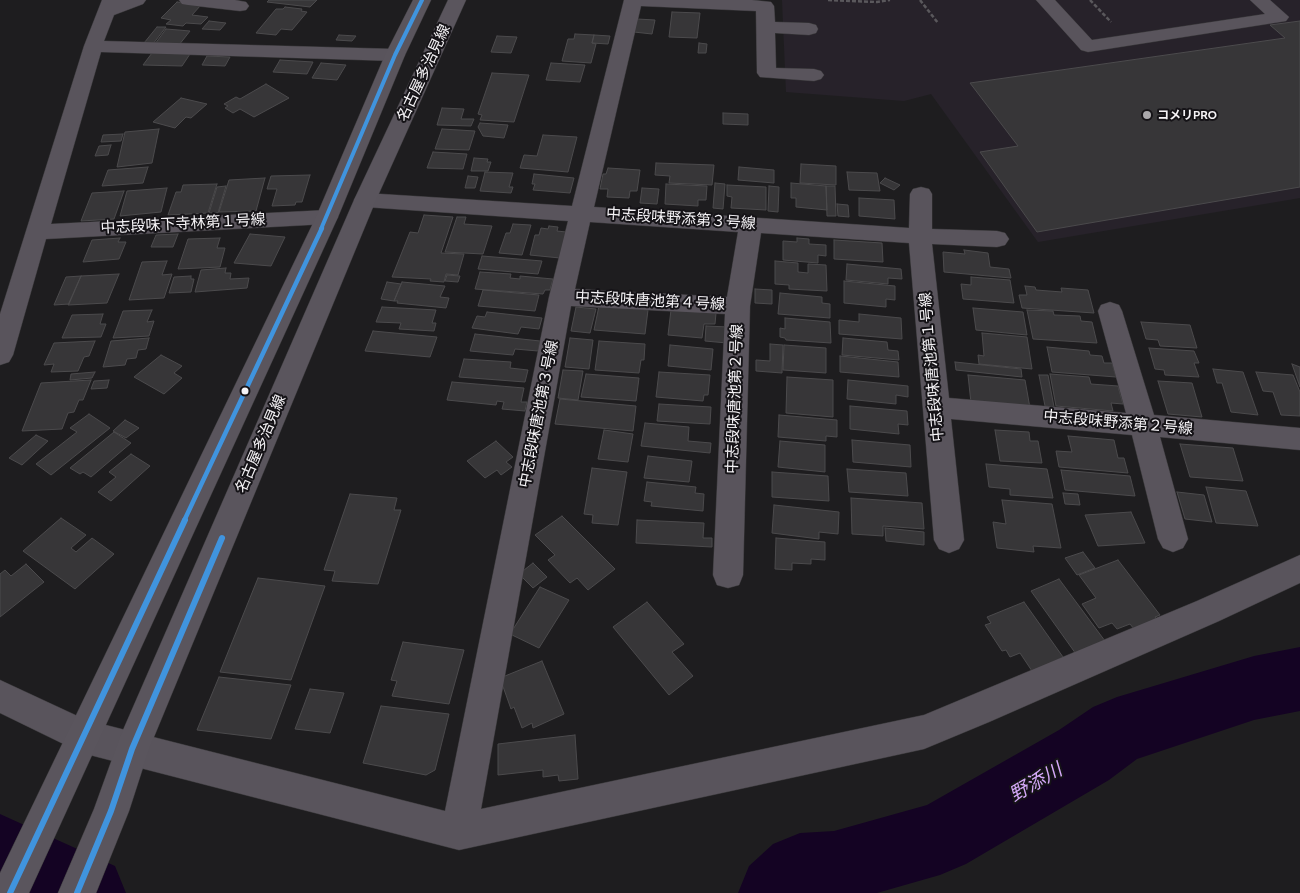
<!DOCTYPE html>
<meta charset="utf-8">
<style>
body{margin:0}
canvas{display:block;background:#1e1d1f}
</style>
<canvas width="1300" height="893"></canvas>
<script>
const g = document.querySelector('canvas').getContext('2d');
g.lineJoin = 'round';
function fill(path, color) { g.fillStyle = color; g.fill(path, 'evenodd'); }
const poly = rows => new Path2D(rows.map(r => 'M' + r).join(''));
function stroke(path, color, width, dash) { g.strokeStyle = color; g.lineWidth = width; g.lineCap = dash ? 'butt' : 'round'; g.setLineDash(dash || []); g.stroke(path); }
function label(font, color, halo, rows, align = 'center') {
  g.font = font + ' Cabin,"Noto Sans JP",sans-serif'; g.lineWidth = 4; g.setLineDash([]); g.textBaseline = 'middle'; g.strokeStyle = halo; g.fillStyle = color; for (const [text, x, y, turn = 0] of rows) {
    g.save(); g.translate(x, y); g.rotate((+turn || 0) * Math.PI / 180); g.textAlign = isNaN(turn) ? turn : align; if (halo) g.strokeText(text, 0, 0); g.fillText(text, 0, 0); g.restore();
  }
}
const built = poly([
 [782,0,1300,0,1300,198,1038,242,931,94,904,101,786,92]
]);
const river = poly([
 [1300,647,1300,711,1254,720,1137,759,1109,780,966,864,940,875,877,893,738,893,749,866,773,844,800,833,834,831,927,805,1059,730,1093,707,1117,697,1254,656,1300,647],
 [0,814,115,866,126,893,6,893,0,890,0,814]
]);
const building = poly([
 [269,0,317,0,310,7,267,2,269,0],
 [177,2,201,5,192,15,208,17,201,24,186,23,183,26,166,24,171,20,161,18,177,2],
 [285,7,302,9,301,11,307,12,292,30,281,29,276,35,256,33,276,9,283,9,285,7],
 [672,12,700,13,697,38,669,37,672,12],
 [637,19,655,20,652,34,634,32,637,19],
 [209,21,226,23,220,30,202,29,209,21],
 [1300,21,1300,187,1037,232,980,152,1018,146,970,83,1285,38,1270,25,1300,21],
 [157,27,166,27,153,44,144,43,157,27],
 [166,29,190,31,179,45,155,44,166,29],
 [575,34,594,35,592,43,596,44,591,63,562,61,568,39,574,39,575,34],
 [339,35,356,36,352,41,336,40,339,35],
 [594,35,610,36,608,44,592,43,594,35],
 [497,36,517,37,511,53,491,52,497,36],
 [699,43,707,44,706,53,698,53,699,43],
 [152,53,190,54,182,66,143,65,152,53],
 [207,56,230,57,225,66,202,65,207,56],
 [280,60,313,62,307,74,273,72,280,60],
 [321,63,346,65,337,80,312,78,321,63],
 [551,63,585,65,580,82,546,80,551,63],
 [492,73,529,75,514,122,480,120,482,115,478,114,492,73],
 [266,84,289,98,254,117,240,109,233,113,225,108,228,106,224,104,236,97,240,99,266,84],
 [181,98,207,104,191,118,186,117,175,128,153,122,181,98],
 [442,108,464,109,461,119,474,119,471,126,437,125,442,108],
 [723,113,748,114,748,125,723,124,723,113],
 [480,123,508,125,504,138,483,136,478,127,480,123],
 [159,129,152,163,117,167,125,132,159,129],
 [442,129,475,131,469,150,435,149,442,129],
 [123,134,121,141,101,142,103,135,123,134],
 [543,135,577,137,568,172,520,168,524,155,537,156,543,135],
 [111,145,108,155,95,156,99,146,111,145],
 [433,152,467,154,463,169,427,168,433,152],
 [474,158,488,159,487,162,491,162,488,171,471,171,474,158],
 [656,163,714,165,712,185,669,183,670,176,655,175,656,163],
 [801,164,836,166,836,185,800,183,801,164],
 [148,167,143,183,102,186,108,170,148,167],
 [739,167,774,170,774,183,738,180,739,167],
 [608,168,640,170,637,191,630,191,629,198,607,197,608,189,600,189,603,174,606,174,608,168],
 [485,172,513,173,509,187,513,187,511,193,480,191,485,172],
 [847,172,877,173,880,191,849,190,847,172],
 [534,174,574,178,570,193,533,190,535,184,532,184,534,174],
 [310,175,302,202,296,202,295,205,272,206,277,189,267,189,271,176,310,175],
 [468,176,478,177,475,188,465,188,468,176],
 [265,178,256,211,219,212,229,180,265,178],
 [885,178,900,185,894,190,880,183,885,178],
 [715,183,725,184,723,209,713,208,715,183],
 [791,183,826,186,827,210,796,207,796,198,791,198,791,183],
 [217,184,208,213,168,215,176,192,181,192,183,185,217,184],
 [666,184,707,186,706,200,698,200,698,206,665,204,666,184],
 [727,185,766,187,766,210,731,208,732,197,727,196,727,185],
 [226,186,218,213,209,213,217,187,226,186],
 [769,186,779,187,778,212,768,211,769,186],
 [826,186,835,186,836,216,827,216,826,186],
 [167,188,161,212,120,216,127,191,167,188],
 [642,188,659,189,657,204,640,203,642,188],
 [124,191,114,219,81,221,92,193,124,191],
 [859,198,894,200,895,219,859,216,859,198],
 [837,204,848,205,849,217,838,216,837,204],
 [424,215,453,217,441,253,464,254,458,275,446,274,444,282,430,281,431,279,392,277,410,232,418,233,424,215],
 [457,217,466,217,464,224,492,226,483,254,445,252,457,217],
 [513,224,531,225,522,255,499,253,506,233,510,233,513,224],
 [549,226,558,227,557,231,566,232,560,258,530,255,535,235,539,235,541,228,548,229,549,226],
 [178,234,173,247,151,247,156,235,178,234],
 [250,234,285,237,271,266,234,263,250,234],
 [120,238,118,242,126,242,119,259,83,262,92,240,120,238],
 [220,238,217,248,225,248,220,267,178,269,188,239,220,238],
 [797,238,809,239,809,244,826,245,826,256,818,255,818,263,783,260,783,241,797,242,797,238],
 [834,240,882,243,883,262,834,259,834,240],
 [964,250,988,253,990,267,1009,269,1011,278,944,272,943,252,965,254,964,250],
 [482,256,542,261,538,274,478,269,482,256],
 [167,261,162,275,172,274,164,298,129,300,142,262,167,261],
 [775,261,798,263,798,272,808,273,808,264,826,265,827,291,789,289,789,285,775,284,775,261],
 [847,264,901,269,902,279,888,278,888,284,846,280,847,264],
 [226,268,225,273,231,273,230,279,249,278,247,288,195,292,201,270,226,268],
 [480,272,511,274,510,278,520,279,520,276,553,279,550,290,545,290,543,294,475,289,480,272],
 [119,274,107,303,68,305,81,276,119,274],
 [447,275,460,276,458,282,445,281,447,275],
 [81,276,69,304,54,305,66,277,81,276],
 [191,276,191,279,194,279,191,292,169,293,174,277,191,276],
 [971,277,1010,280,1014,303,963,299,961,284,971,285,971,277],
 [844,281,895,286,895,300,886,299,886,307,844,303,844,281],
 [387,282,401,284,394,301,381,299,387,282],
 [402,282,445,286,440,297,449,298,446,308,397,303,398,301,394,301,402,282],
 [1025,286,1035,287,1036,290,1062,292,1061,288,1088,290,1094,313,1022,308,1019,295,1027,295,1025,286],
 [755,289,772,290,772,304,755,303,755,289],
 [483,290,539,295,535,311,478,306,483,290],
 [780,293,822,297,822,303,830,304,830,318,778,314,780,293],
 [599,306,648,310,645,334,594,330,599,306],
 [382,307,436,310,432,323,436,323,434,331,399,329,401,323,376,322,382,307],
 [576,307,596,309,590,333,571,331,576,307],
 [973,308,1023,312,1027,335,976,330,973,308],
 [152,310,147,322,154,321,149,336,113,338,123,311,152,310],
 [671,310,716,313,715,324,704,324,702,338,668,335,671,310],
 [1027,310,1053,311,1054,315,1080,316,1081,321,1092,322,1097,343,1033,339,1027,310],
 [487,312,542,318,539,329,521,327,518,334,472,328,477,316,485,317,487,312],
 [103,314,100,324,106,324,101,337,62,338,72,315,103,314],
 [859,314,901,318,902,339,839,334,839,320,859,322,859,314],
 [785,318,830,322,831,343,786,340,785,338,780,337,780,328,785,329,785,318],
 [1141,322,1190,325,1197,348,1160,346,1158,340,1146,339,1141,322],
 [706,326,728,327,727,343,705,341,706,326],
 [373,331,437,337,430,357,365,351,373,331],
 [982,333,1027,337,1032,369,979,364,978,355,984,356,982,333],
 [475,334,540,341,538,351,515,349,513,355,470,351,475,334],
 [149,338,146,349,138,350,136,358,127,359,125,365,103,367,111,341,149,338],
 [570,338,593,340,589,369,565,367,570,338],
 [843,338,887,342,888,350,898,351,899,360,842,355,843,338],
 [95,341,89,356,84,357,78,371,51,372,54,364,44,365,54,343,95,341],
 [599,341,645,344,644,360,641,360,639,373,595,370,599,341],
 [770,344,783,345,782,373,756,371,756,360,770,361,770,344],
 [670,345,713,349,711,370,668,366,670,345],
 [784,345,826,348,826,373,783,370,784,345],
 [1047,347,1089,351,1090,355,1102,356,1104,363,1112,363,1116,377,1052,372,1047,347],
 [1149,348,1194,351,1199,363,1194,363,1199,377,1165,375,1164,370,1155,369,1149,348],
 [161,355,182,366,174,373,182,378,164,394,134,377,161,355],
 [840,356,898,362,899,377,840,372,840,356],
 [464,359,511,362,510,368,528,370,525,382,459,377,464,359],
 [955,362,1021,369,1022,377,956,370,955,362],
 [1292,364,1300,367,1300,387,1292,364],
 [1213,369,1243,372,1258,415,1231,412,1222,383,1217,383,1213,369],
 [563,370,583,371,578,400,558,398,563,370],
 [95,372,92,378,70,380,71,374,95,372],
 [659,372,710,375,708,395,704,395,703,401,656,397,659,372],
 [1256,372,1293,375,1300,392,1300,416,1281,415,1273,392,1263,391,1256,372],
 [586,374,639,378,636,401,581,397,586,374],
 [1050,374,1089,377,1091,384,1118,386,1123,404,1111,403,1113,411,1056,406,1050,374],
 [968,375,1025,380,1030,408,971,403,968,375],
 [1039,375,1048,375,1054,407,1045,406,1039,375],
 [787,377,833,380,833,417,786,413,787,377],
 [91,380,83,400,79,400,74,412,68,413,62,429,22,431,41,383,91,380],
 [109,380,107,388,91,389,94,381,109,380],
 [848,380,908,386,908,397,896,395,896,404,847,399,848,380],
 [1158,381,1192,383,1202,417,1168,414,1158,381],
 [452,382,524,388,521,402,527,402,525,411,502,409,504,402,497,401,496,405,447,400,452,382],
 [560,399,636,406,633,431,555,424,560,399],
 [659,404,711,407,710,424,657,421,659,404],
 [850,406,907,411,908,425,898,424,899,434,850,429,850,406],
 [89,414,110,428,51,475,36,464,77,432,70,428,89,414],
 [779,415,837,420,837,437,826,436,826,441,778,437,779,415],
 [125,420,139,428,126,438,113,431,125,420],
 [645,423,689,427,688,441,711,443,710,453,641,446,645,423],
 [604,430,633,434,628,462,598,459,604,430],
 [995,430,1029,432,1030,441,1038,441,1042,463,1000,461,995,430],
 [114,432,131,443,91,477,83,472,80,474,70,468,114,432],
 [36,435,48,441,22,465,9,458,36,435],
 [1068,436,1114,440,1118,458,1124,458,1128,473,1059,467,1056,451,1072,452,1068,436],
 [852,440,910,445,911,467,853,462,852,440],
 [496,441,513,457,506,462,512,467,501,475,497,470,485,478,467,461,496,441],
 [780,441,825,445,825,472,778,467,780,441],
 [1180,444,1233,448,1243,481,1190,477,1180,444],
 [131,454,150,466,111,501,98,492,116,477,109,472,131,454],
 [648,456,692,461,689,482,644,478,648,456],
 [986,464,1047,469,1053,498,1010,495,1010,489,989,487,986,464],
 [592,468,627,472,618,525,592,523,593,515,584,514,592,468],
 [847,469,906,473,908,496,849,492,847,469],
 [1061,470,1130,476,1135,496,1065,490,1061,470],
 [772,472,828,476,829,501,772,497,772,472],
 [647,482,696,487,695,493,704,494,703,511,651,506,652,502,644,501,647,482],
 [1206,487,1246,491,1258,526,1216,523,1206,487],
 [1177,492,1204,495,1212,522,1185,519,1177,492],
 [1063,493,1078,494,1080,505,1065,504,1063,493],
 [350,494,397,498,394,510,401,510,378,584,332,581,335,571,324,570,350,494],
 [851,498,922,503,924,529,883,526,883,536,852,534,851,498],
 [1002,500,1052,504,1061,548,1033,546,1034,552,997,548,993,522,1006,524,1002,500],
 [774,505,839,512,838,534,819,532,819,539,772,533,774,505],
 [1131,512,1145,543,1098,546,1085,515,1131,512],
 [562,516,615,569,588,590,577,578,570,583,548,560,555,555,535,535,562,516],
 [61,518,86,535,71,548,76,552,92,538,114,554,75,589,23,551,61,518],
 [637,520,704,523,703,538,712,538,712,547,636,543,637,520],
 [885,528,924,532,924,545,886,541,885,528],
 [776,538,825,542,825,560,811,559,811,564,792,563,792,570,775,569,776,538],
 [1083,552,1095,568,1077,575,1065,558,1083,552],
 [1118,560,1160,615,1155,617,1161,624,1138,634,1130,624,1117,629,1112,623,1099,628,1082,604,1096,598,1079,575,1118,560],
 [533,563,547,577,533,588,519,574,533,563],
 [26,564,44,582,0,617,0,574,5,570,11,576,26,564],
 [258,578,325,586,291,680,220,672,258,578],
 [1059,579,1105,641,1076,654,1031,591,1059,579],
 [540,587,569,600,539,648,510,634,540,587],
 [647,602,684,644,672,652,693,676,669,695,613,627,647,602],
 [1024,602,1063,657,1032,671,1020,653,1010,657,1006,650,1002,651,985,625,991,623,987,617,1024,602],
 [403,642,464,650,449,704,392,696,397,681,391,680,403,642],
 [542,661,564,714,533,728,532,723,522,728,514,707,511,709,500,678,542,661],
 [219,677,291,685,271,739,197,730,219,677],
 [310,689,344,693,330,733,295,729,310,689],
 [381,706,449,714,435,770,426,775,363,763,381,706],
 [575,735,578,779,559,781,558,775,543,777,543,770,498,775,498,744,575,735]
]);
const path = poly([
 [828,0,877,2,890,0],
 [920,0,938,23],
 [1090,0,1111,22]
]);
const minor = poly([
 [102,0,146,0,143,4,114,15,104,41,395,49,402,51,405,55,402,59,395,61,101,52,51,224,327,210,335,212,338,217,335,222,327,224,46,239,13,355,9,362,0,365,0,314,84,46,102,0],
 [179,0,235,0,246,2,249,6,246,10,240,11,188,5,182,4,179,0],
 [624,0,752,0,771,2,774,6,775,22,809,23,816,25,818,29,816,33,809,35,775,33,776,68,814,69,821,71,824,75,821,79,814,81,760,77,757,73,756,11,641,6,594,207,909,228,910,194,913,189,921,187,929,189,932,194,932,229,997,231,1005,233,1009,239,1005,245,997,247,932,244,949,398,1126,413,1098,311,1101,305,1110,302,1119,305,1122,311,1154,415,1300,428,1300,450,1160,437,1188,539,1183,548,1173,552,1163,548,1158,539,1132,435,951,419,964,540,959,549,949,553,939,549,934,540,909,243,761,233,750,306,743,575,739,585,728,588,717,585,713,575,725,314,571,306,481,809,924,715,1197,601,1300,555,1300,583,1219,621,989,722,924,749,459,850,82,753,0,713,0,680,86,720,445,811,549,297,568,221,365,207,357,205,354,200,357,195,365,193,572,206,624,0],
 [590,222,738,232,727,297,575,289,590,222],
 [1036,0,1055,0,1092,40,1265,14,1250,0,1270,0,1289,17,1286,21,1280,22,1088,52,1081,50,1036,0]
]);
const major = poly([
 [413,0,431,0,405,55,338,217,29,893,0,893,0,873,316,217,385,55,413,0],
 [448,0,466,0,376,200,149,749,129,811,96,893,58,893,94,809,120,737,354,200,448,0]
]);
const bus1Far2 = poly([
 [321,229,395,55,422,0]
]);
const bus1Far1 = poly([
 [184,521,322,228]
]);
const bus1 = poly([
 [10,893,185,520],
 [77,893,111,811,132,749,222,538]
]);
const markers = [
 [1147,115,5,"#aaa8ab"],
 [245,391,4.5,"#f5f3f6"]
];
const farPoinames = [
 ["コメリPRO",1157,115]
];
const streetNames = [
 ["名古屋多治見線",424,73,-65],
 ["中志段味野添第３号線",681,219,4],
 ["中志段味下寺林第１号線",183,224,-3],
 ["中志段味唐池第４号線",650,301,3],
 ["中志段味唐池第１号線",932,367,-95],
 ["中志段味唐池第２号線",735,399,-88],
 ["中志段味唐池第３号線",539,414,-79],
 ["中志段味野添第２号線",1118,423,5],
 ["名古屋多治見線",261,444,-67]
];
const nearWaternames = [
 ["野添川",1036,783,-30]
];
fill(built, '#27222a');
fill(river, '#140323');
fill(building, '#373638');
stroke(building, '#4b4a4c', 1);
stroke(minor, '#383739', 1);
stroke(major, '#383739', 1);
stroke(path, '#5a585c', 2.5, [4, 2]);
fill(minor, '#59545c');
fill(major, '#5a555d');
stroke(bus1Far2, '#4094de', 4);
stroke(bus1Far1, '#4094de', 4.5);
stroke(bus1, '#4094de', 6);
for (const [x, y, r, color] of markers) { const dot = new Path2D(); dot.arc(x, y, r, 0, 2 * Math.PI); g.fillStyle = color; g.fill(dot); stroke(dot, '#151317', 2); }
label('bold 12px', '#f5f3f6', '#151317', farPoinames, 'left');
label('15px', '#f5f3f6', '#151317', streetNames);
label('italic 19px', '#d5a9f9', '#151317', nearWaternames);
</script>
